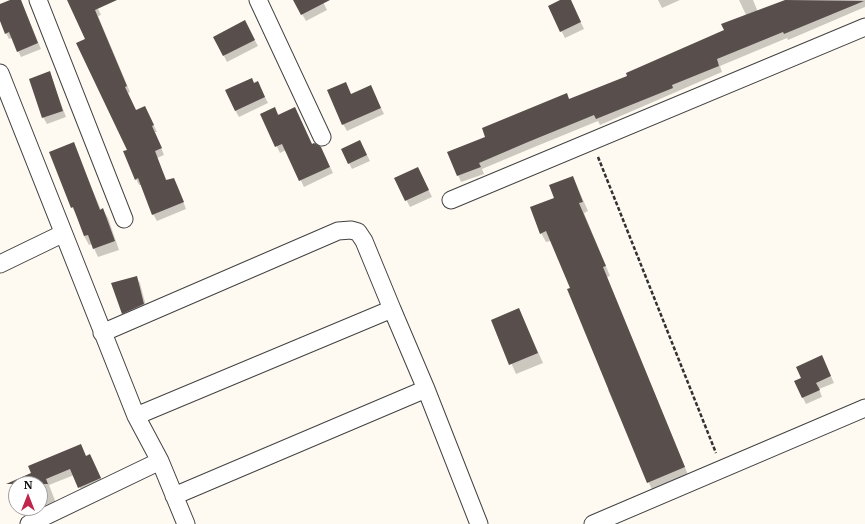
<!DOCTYPE html>
<style>
body{margin:0}
#map{position:relative;width:865px;height:524px;overflow:hidden;background:#fffaf1;font-family:Merriweather,serif}
canvas{display:block}
.north{position:absolute;left:8px;top:476px;width:40px;height:40px;box-sizing:border-box;background:#fff;border:1px solid #9f9f9f;border-radius:50%;rotate:0deg;font-size:11px;font-weight:700;line-height:16px;text-align:center;color:#0f0f0f}
.north::after{content:'';display:block;margin:auto;width:14px;height:18px;background:#c0264b;clip-path:polygon(50% 0,100% 100%,50% 72%,0 100%)}
</style>
<div id="map">
<canvas width="865" height="524"></canvas>
<div class="north">N</div>
</div>
<script>
const g = document.querySelector('canvas').getContext('2d');
g.lineJoin = 'round';
function fill(path, color) { g.fillStyle = color; g.fill(path, 'evenodd'); }
const poly = rows => new Path2D(rows.map(r => 'M' + r).join(''));
function stroke(path, color, width, dash) { g.strokeStyle = color; g.lineWidth = width; g.lineCap = dash ? 'butt' : 'round'; g.setLineDash(dash || []); g.stroke(path); }
const shadow = poly([
 [13,0,21,0,22,3,41,49,21,57,12,38,9,39,6,33,0,19,0,5],
 [68,0,94,0,101,15,98,16,130,92,128,93,136,111,148,113,157,132,155,132,164,155,157,158,167,181,177,185,186,209,157,221,153,214,141,185,139,185,136,179,128,150,86,40],
 [294,0,322,0,327,10,306,21],
 [563,0,570,0,584,29,565,38,549,7],
 [658,0,680,0,662,8],
 [739,0,753,0,758,12,788,0,865,0,865,7,788,40,787,38,720,66,722,72,600,125,598,121,532,148,482,169,484,174,461,182,449,153,487,138,566,94,570,100,629,77,725,31,746,15],
 [248,28,258,46,227,62,224,56],
 [49,72,66,117,47,124,43,117],
 [254,84,261,89,268,103,239,117,235,110],
 [374,93,384,114,347,131,343,124],
 [275,109,279,115,324,154,333,173,304,187,286,150,280,153,261,115],
 [360,141,370,161,352,169,349,163],
 [73,144,101,210,103,210,108,218,119,250,98,257,92,244,89,245,84,236,77,216,72,207],
 [421,174,432,197,410,207,395,178],
 [573,177,588,211,584,213,610,276,607,277,689,477,653,492,608,390,610,389,571,289,551,241,546,242,541,233,555,199],
 [136,277,140,283,147,310,126,319,123,313],
 [519,309,543,363,516,374,492,320],
 [822,356,834,383,819,389,822,397,806,404,803,398,802,379],
 [90,455,104,484,83,494,74,475,49,485,56,503,33,513,30,508,40,508,40,484,19,484]
]);
const building = poly([
 [10,0,21,0,38,43,17,52,9,32,5,34,0,21,0,4],
 [67,0,117,0,95,10,127,86,125,87,136,110,145,106,154,125,152,126,162,148,155,151,166,180,174,178,184,202,152,215,138,178,135,180,123,151,127,150,76,43,85,39],
 [293,0,330,0,301,15],
 [560,0,571,0,581,22,560,32,548,6],
 [785,0,864,1,784,34,783,32,717,59,719,66,672,85,673,88,596,119,594,115,528,142,479,163,481,167,457,176,447,152,485,137,482,128,567,93,569,99,627,76,626,73,724,30,721,24],
 [245,20,255,40,223,56,213,37],
 [50,71,63,111,42,118,29,79],
 [252,78,254,83,258,81,265,97,235,111,225,90],
 [346,82,351,94,371,85,381,108,342,125,327,90],
 [275,107,278,115,295,107,312,144,314,143,321,147,330,167,299,181,282,144,275,147,260,114],
 [360,140,367,155,348,164,341,149],
 [74,142,100,210,103,208,115,241,93,249,88,235,84,236,73,207,71,208,49,152],
 [418,167,429,190,405,201,394,178],
 [573,176,583,202,579,203,606,266,603,267,685,467,647,483,567,289,570,288,546,231,540,234,530,207,554,198,549,185],
 [137,276,144,304,122,314,111,283],
 [519,308,538,353,509,365,491,320],
 [822,355,831,376,816,383,820,390,802,398,794,381,801,378,796,367],
 [81,444,86,456,90,454,101,478,78,488,70,469,46,479,48,484,6,484,31,473,28,466]
]);
const path = poly([
 [598,157,716,453]
]);
const minor = poly([
 [38,0,124,219],
 [258,0,322,137],
 [0,73,136,416,160,461,186,524],
 [451,200,865,27],
 [0,264,62,234],
 [392,309,426,389,479,524],
 [102,333,338,231,351,230,358,232,364,241,392,309,136,416],
 [174,496,426,389],
 [29,524,160,461],
 [593,524,865,408]
]);
fill(shadow, '#0003');
fill(building, '#584e4b');
stroke(minor, '#424242', 19);
stroke(path, '#313131', 2.5, [4, 2]);
stroke(minor, '#fff', 17);
</script>
